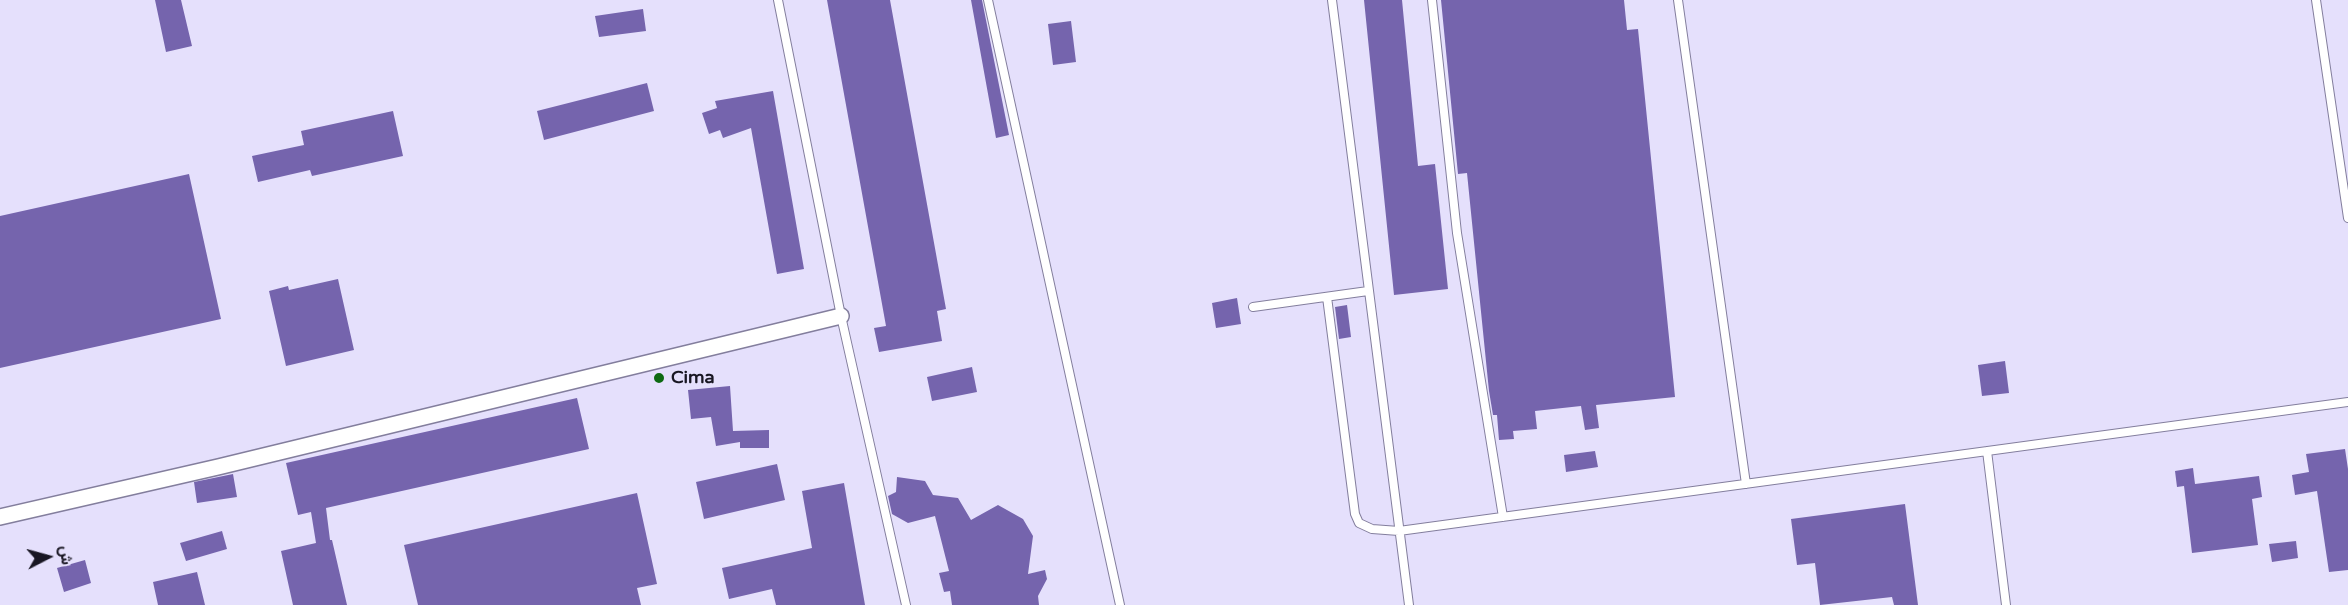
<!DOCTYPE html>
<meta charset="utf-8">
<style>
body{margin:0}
#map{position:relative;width:2348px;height:605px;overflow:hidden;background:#e5e0fc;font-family:"Varela Round",Vazirmatn,sans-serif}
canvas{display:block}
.north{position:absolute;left:18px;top:527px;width:60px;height:60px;-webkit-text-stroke:4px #e5e0fc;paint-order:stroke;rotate:84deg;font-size:16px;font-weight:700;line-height:24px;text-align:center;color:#191723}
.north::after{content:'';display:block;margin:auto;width:21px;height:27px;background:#191723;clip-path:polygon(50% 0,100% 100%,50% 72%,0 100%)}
</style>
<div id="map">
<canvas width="2348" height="605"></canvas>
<div class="north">ش</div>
</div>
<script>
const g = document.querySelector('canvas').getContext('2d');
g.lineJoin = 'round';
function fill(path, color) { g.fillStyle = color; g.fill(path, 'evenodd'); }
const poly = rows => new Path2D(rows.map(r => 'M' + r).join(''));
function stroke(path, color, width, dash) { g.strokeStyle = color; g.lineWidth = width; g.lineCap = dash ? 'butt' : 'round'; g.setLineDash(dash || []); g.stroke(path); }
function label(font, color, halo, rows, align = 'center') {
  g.font = font + ' "Varela Round",sans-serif'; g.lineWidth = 4.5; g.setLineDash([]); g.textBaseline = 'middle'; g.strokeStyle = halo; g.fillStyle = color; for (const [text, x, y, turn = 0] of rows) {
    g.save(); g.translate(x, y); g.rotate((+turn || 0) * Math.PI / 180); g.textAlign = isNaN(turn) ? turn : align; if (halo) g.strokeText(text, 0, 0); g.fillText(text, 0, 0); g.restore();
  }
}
const building = poly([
 [155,0,181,0,192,46,166,52],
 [827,0,890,0,946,309,937,311,942,341,879,352,874,328,886,326],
 [971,0,982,0,1009,135,996,138],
 [1364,0,1402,0,1418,166,1435,164,1448,289,1394,295],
 [1441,0,1624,0,1627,30,1638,29,1675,397,1596,405,1599,428,1585,430,1581,406,1535,411,1537,429,1513,431,1514,439,1499,440,1497,415,1493,415,1489,391,1467,173,1458,174],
 [643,9,646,31,599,37,595,16],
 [1071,21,1076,62,1053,65,1048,24],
 [647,83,654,111,544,140,537,111],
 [773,91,804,269,777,274,751,128,723,138,720,130,709,134,702,113,717,108,715,101],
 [393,111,403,156,312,176,310,170,258,182,252,156,304,145,301,131],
 [189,174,221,319,0,368,0,216],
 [338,279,354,350,286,366,269,291,288,286,289,290],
 [1237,298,1241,324,1216,328,1212,303],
 [1347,305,1351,337,1339,339,1335,307],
 [2005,361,2009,393,1982,396,1978,365],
 [972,367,977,392,932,401,927,377],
 [730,386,733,431,769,430,769,448,740,448,740,442,716,446,711,417,691,419,688,390],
 [577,398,589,449,326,508,330,540,332,540,347,605,293,605,281,551,316,543,311,512,298,515,286,463],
 [2345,449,2348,469,2348,570,2329,572,2317,491,2295,495,2292,475,2309,472,2306,454],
 [1595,451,1598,467,1566,472,1564,455],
 [777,464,785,500,704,519,696,482],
 [2193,468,2195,484,2259,476,2262,497,2252,499,2258,545,2192,553,2184,486,2177,487,2175,471],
 [233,474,237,497,197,503,194,482],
 [897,477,925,481,933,495,958,498,971,520,998,505,1023,519,1033,536,1028,574,1045,570,1047,579,1038,596,1039,605,952,605,950,591,944,592,939,573,949,571,935,516,908,523,892,514,888,496,896,492],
 [844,483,865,605,776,605,772,589,729,599,722,568,812,548,802,491],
 [637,493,657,584,637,588,641,605,418,605,404,545],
 [1905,504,1918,605,1894,605,1892,597,1820,605,1815,563,1797,565,1791,519],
 [222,531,227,549,186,561,180,543],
 [2296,541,2298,558,2272,562,2269,544],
 [85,560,91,583,64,592,57,568],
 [197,572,205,605,158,605,153,582]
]);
const lane = poly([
 [778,0,841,316,906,605],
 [988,0,1120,605],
 [1332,0,1409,605],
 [1432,0,1457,233,1503,517],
 [1678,0,1746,484],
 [2316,0,2348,218],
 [1327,297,1355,514,1359,523,1372,529,1399,531,2348,402],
 [1253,307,1368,291],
 [1987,451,2006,605]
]);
const street = poly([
 [0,517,218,467,841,316]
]);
const markers = [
 [659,378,6,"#0d6912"]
];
const poiNames = [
 ["Cima",671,378]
];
fill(building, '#7564ad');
stroke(lane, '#837e9d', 10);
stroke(street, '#837e9d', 18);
stroke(lane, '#fff', 8);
stroke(street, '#fff', 15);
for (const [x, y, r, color] of markers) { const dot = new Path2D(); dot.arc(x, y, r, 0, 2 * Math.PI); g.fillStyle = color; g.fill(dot); stroke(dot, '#e5e0fc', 2); }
label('bold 18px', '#191723', '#e5e0fc', poiNames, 'left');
</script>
